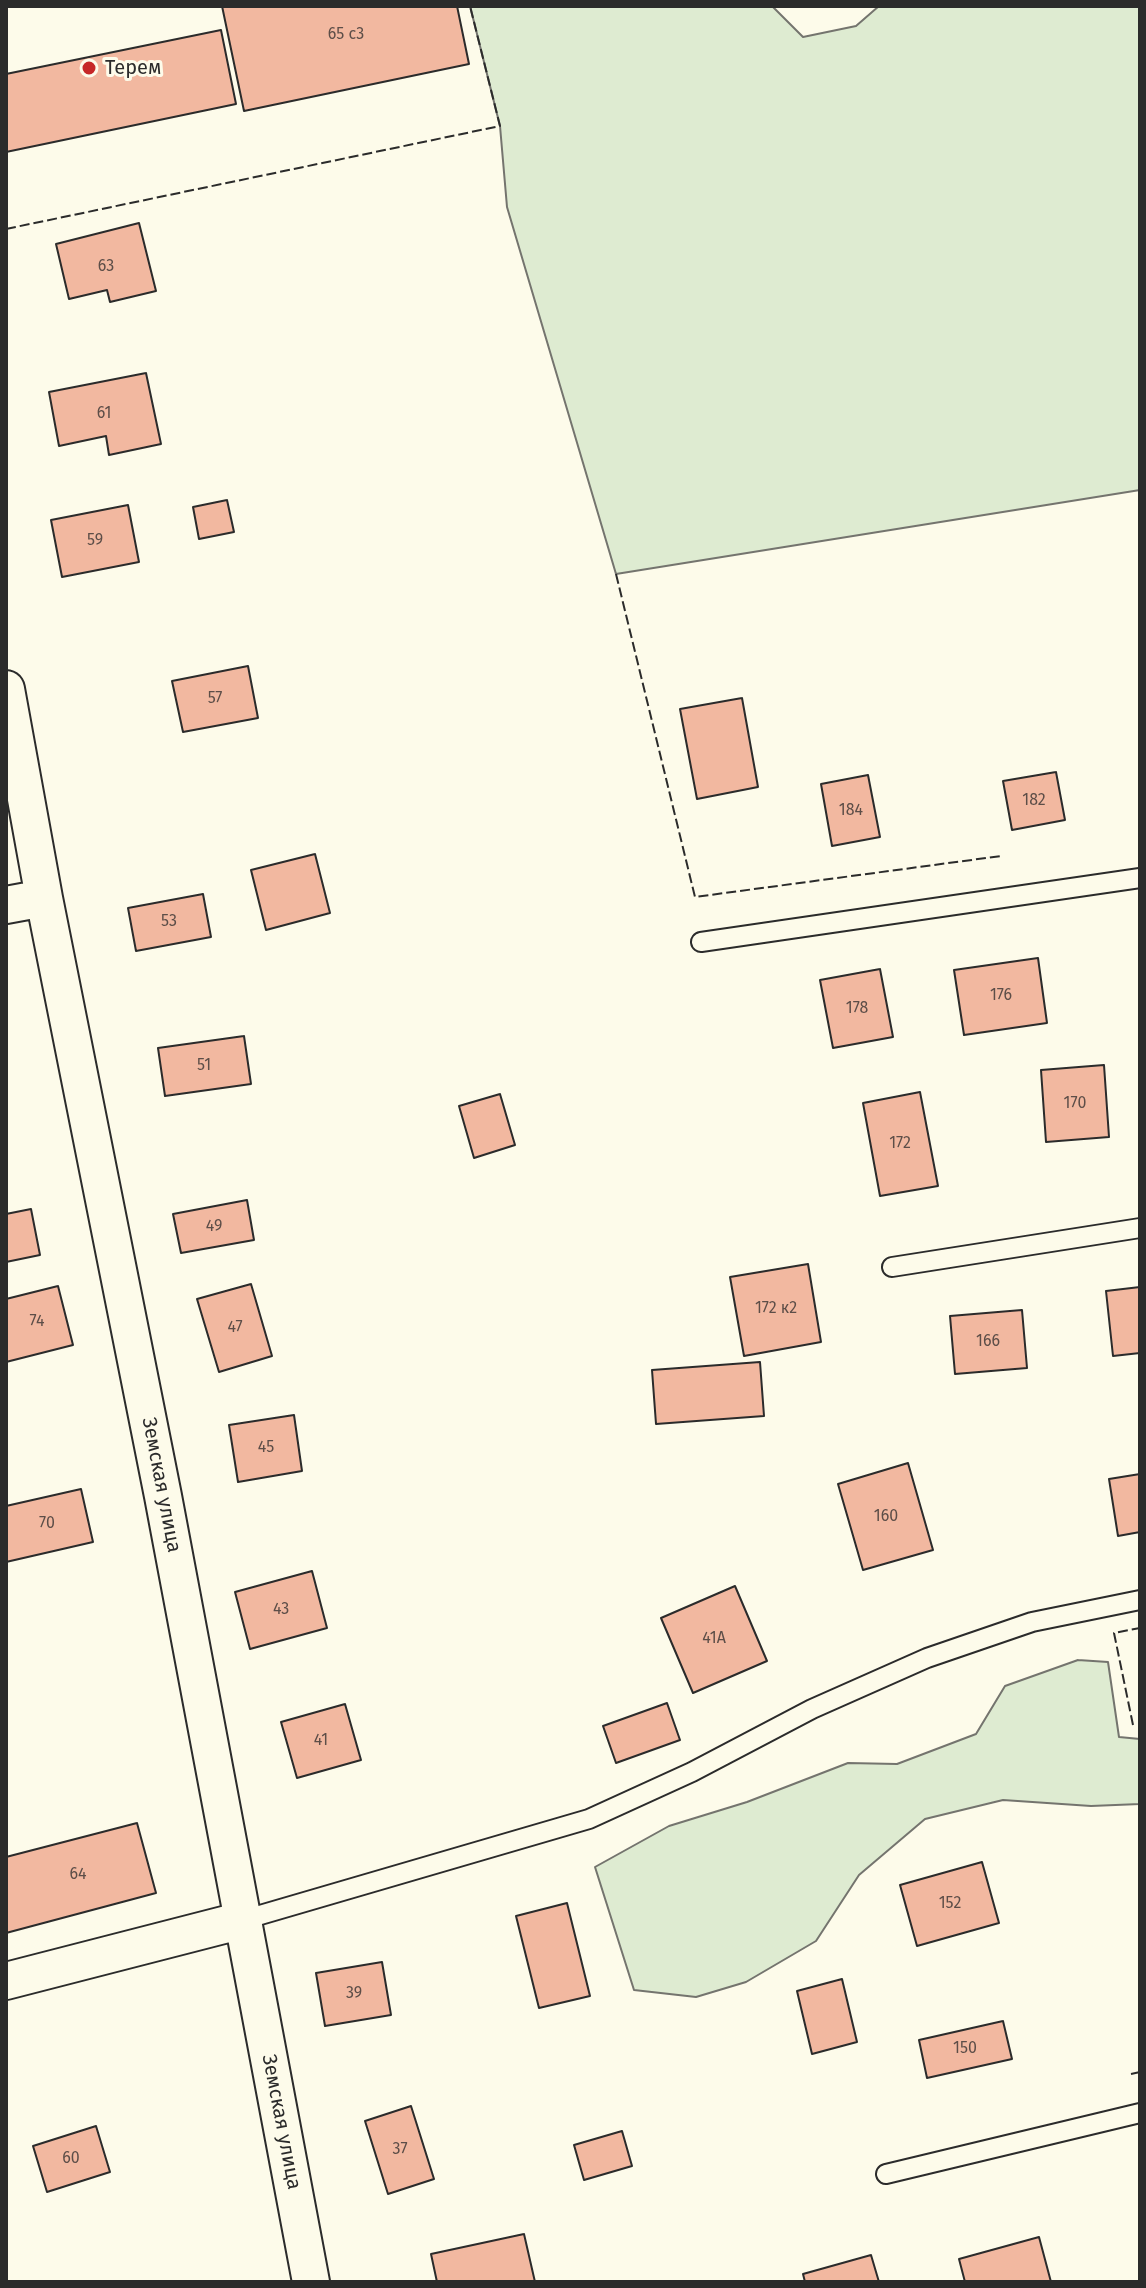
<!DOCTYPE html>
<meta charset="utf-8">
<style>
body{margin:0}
#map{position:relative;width:1146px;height:2288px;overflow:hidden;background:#fdfbea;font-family:"Fira Sans",sans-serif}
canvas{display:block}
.frame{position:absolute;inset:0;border:8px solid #2b2b2b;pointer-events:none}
</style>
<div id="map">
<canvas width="1146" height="2288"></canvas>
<div class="frame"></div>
</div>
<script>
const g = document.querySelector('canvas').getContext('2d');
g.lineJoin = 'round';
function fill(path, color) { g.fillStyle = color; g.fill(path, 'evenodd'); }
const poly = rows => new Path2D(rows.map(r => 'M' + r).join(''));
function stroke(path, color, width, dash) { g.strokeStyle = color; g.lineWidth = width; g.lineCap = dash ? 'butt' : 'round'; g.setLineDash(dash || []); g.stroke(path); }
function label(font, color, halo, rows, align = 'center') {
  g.font = font + ' "Fira Sans",sans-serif'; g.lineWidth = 6; g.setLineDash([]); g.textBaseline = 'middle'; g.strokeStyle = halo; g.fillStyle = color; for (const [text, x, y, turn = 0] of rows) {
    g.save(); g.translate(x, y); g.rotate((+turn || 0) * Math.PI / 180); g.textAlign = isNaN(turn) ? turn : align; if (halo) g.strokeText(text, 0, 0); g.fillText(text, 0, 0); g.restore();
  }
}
const green = poly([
 [470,6,772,6,803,37,856,26,879,6,1140,6,1140,490,616,574,507,207,500,126,470,6],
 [1078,1660,1108,1662,1119,1737,1140,1739,1140,1804,1091,1806,1003,1800,925,1819,859,1875,816,1941,746,1982,696,1997,634,1990,595,1867,669,1826,747,1802,848,1763,897,1764,976,1734,1005,1686,1078,1660]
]);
const building = poly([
 [222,6,457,6,469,64,244,111,222,6],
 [221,30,236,104,6,152,6,74,221,30],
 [139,223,156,291,110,302,107,290,69,299,56,244,139,223],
 [146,373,161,444,109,455,106,436,59,446,49,392,146,373],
 [227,500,234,532,199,539,193,507,227,500],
 [128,505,139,562,62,577,51,520,128,505],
 [248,666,258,718,183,732,172,681,248,666],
 [742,698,758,787,697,799,680,709,742,698],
 [1056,772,1065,820,1012,830,1003,781,1056,772],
 [868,775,880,837,832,846,821,784,868,775],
 [315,854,330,913,266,930,251,870,315,854],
 [203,894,211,937,136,951,128,908,203,894],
 [1038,958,1047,1023,964,1035,954,970,1038,958],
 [880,969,893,1037,833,1048,820,980,880,969],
 [244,1036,251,1084,165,1096,158,1048,244,1036],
 [1104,1065,1109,1137,1046,1142,1041,1070,1104,1065],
 [920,1092,938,1186,880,1196,863,1103,920,1092],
 [500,1094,515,1145,474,1158,459,1106,500,1094],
 [247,1200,254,1240,181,1253,173,1214,247,1200],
 [31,1209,40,1255,6,1262,6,1214,31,1209],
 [808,1264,821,1342,744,1356,730,1277,808,1264],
 [251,1284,272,1356,219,1372,197,1299,251,1284],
 [58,1286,73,1345,6,1362,6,1299,58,1286],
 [1140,1287,1140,1353,1113,1356,1106,1291,1140,1287],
 [1022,1310,1027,1368,955,1374,950,1316,1022,1310],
 [760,1362,764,1416,656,1424,652,1370,760,1362],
 [294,1415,302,1471,238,1482,229,1425,294,1415],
 [908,1463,933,1550,863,1570,838,1484,908,1463],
 [1140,1474,1140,1532,1118,1536,1109,1479,1140,1474],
 [81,1489,93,1542,6,1562,6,1506,81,1489],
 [312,1571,327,1628,250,1649,235,1592,312,1571],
 [735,1586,767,1661,693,1693,661,1618,735,1586],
 [667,1703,680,1740,616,1763,603,1726,667,1703],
 [345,1704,361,1760,297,1778,281,1722,345,1704],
 [137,1823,156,1893,6,1933,6,1857,137,1823],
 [982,1862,999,1923,917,1946,900,1885,982,1862],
 [567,1903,590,1996,539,2008,516,1916,567,1903],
 [382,1962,391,2015,325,2026,316,1973,382,1962],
 [842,1979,857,2042,812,2054,797,1991,842,1979],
 [1003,2021,1012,2059,927,2078,919,2040,1003,2021],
 [411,2106,434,2179,388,2194,365,2121,411,2106],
 [96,2126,110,2172,47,2192,33,2146,96,2126],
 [622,2131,632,2166,584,2180,574,2145,622,2131],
 [524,2234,535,2282,437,2282,431,2254,524,2234],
 [1039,2237,1051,2282,965,2282,959,2259,1039,2237],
 [871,2255,879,2282,805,2282,803,2274,871,2255]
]);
const lane = poly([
 [701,942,1140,878],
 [892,1267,1140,1228],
 [243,1920,589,1819,692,1772,812,1709,927,1658,1032,1622,1140,1600],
 [886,2174,1140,2113]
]);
const street = poly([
 [6,689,44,898,163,1496,311,2282],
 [6,905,44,898],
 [6,1981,243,1920]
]);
const fence = poly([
 [6,229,500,126,470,6],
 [616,574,695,897,1001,856],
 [1133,1725,1114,1633,1140,1628],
 [1131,2074,1140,2072]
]);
const markers = [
 [89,68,8,"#c62828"]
];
const numberNames = [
 ["65 с3",346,35],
 ["63",106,267],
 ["61",104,414],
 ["59",95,541],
 ["57",215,699],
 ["182",1034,801],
 ["184",851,811],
 ["53",169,922],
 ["176",1001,996],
 ["178",857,1009],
 ["51",204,1066],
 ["170",1075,1104],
 ["172",900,1144],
 ["49",214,1227],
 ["172 к2",776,1309],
 ["74",37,1322],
 ["47",235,1328],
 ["166",988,1342],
 ["45",266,1448],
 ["160",886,1517],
 ["70",47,1524],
 ["43",281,1610],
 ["41А",714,1639],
 ["41",321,1741],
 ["64",78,1875],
 ["152",950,1904],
 ["39",354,1994],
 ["150",965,2049],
 ["37",400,2150],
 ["60",71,2159]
];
const poiNames = [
 ["Терем",105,68]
];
const streetNames = [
 ["Земская улица",161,1485,79],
 ["Земская улица",281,2122,79]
];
fill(green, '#deebd1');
stroke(green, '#74746e', 2);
fill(building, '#f2b8a0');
stroke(building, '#2b2b2b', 2);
stroke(lane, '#2b2b2b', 22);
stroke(street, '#2b2b2b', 40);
stroke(lane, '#fdfbea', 18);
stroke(street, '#fdfbea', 36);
stroke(fence, '#2b2b2b', 2, [10, 4]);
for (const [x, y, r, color] of markers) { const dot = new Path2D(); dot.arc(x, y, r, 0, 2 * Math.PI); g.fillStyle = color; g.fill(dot); stroke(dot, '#fdfbea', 3); }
label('16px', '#5d4e48', null, numberNames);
label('20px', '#2b2b2b', '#fdfbea', poiNames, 'left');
label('20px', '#2b2b2b', '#fdfbea', streetNames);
</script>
